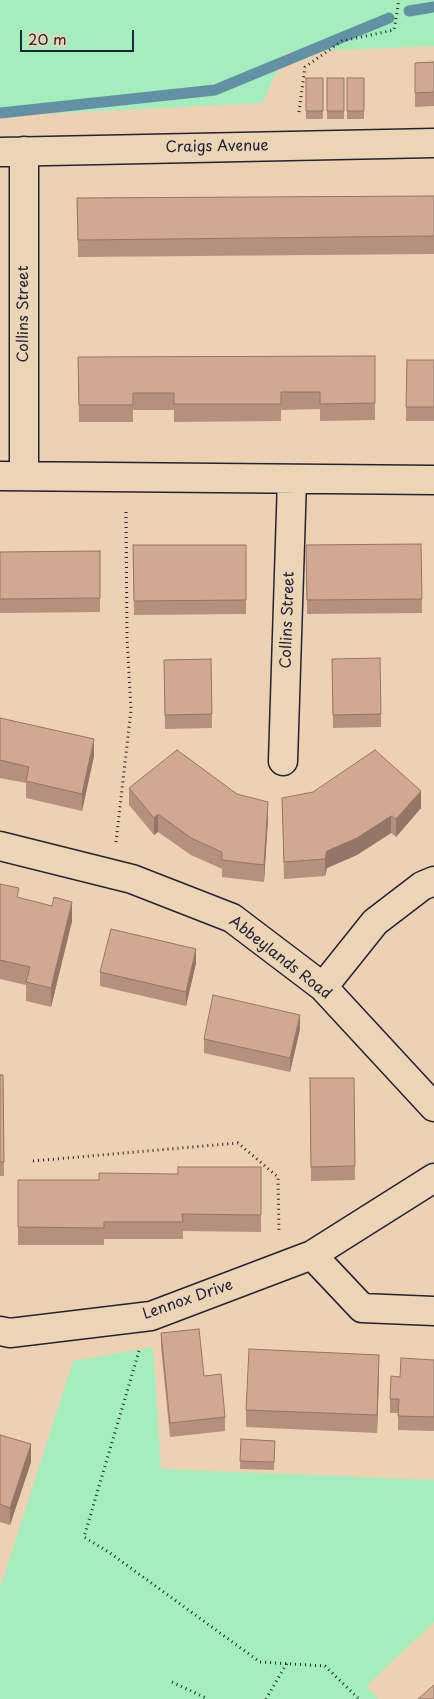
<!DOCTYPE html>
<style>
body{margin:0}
#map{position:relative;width:434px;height:1699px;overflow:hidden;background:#eed1b2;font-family:"Playpen Sans",sans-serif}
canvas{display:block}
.scale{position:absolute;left:20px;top:30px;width:114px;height:22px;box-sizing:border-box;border:2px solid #22223b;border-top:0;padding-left:6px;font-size:15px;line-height:18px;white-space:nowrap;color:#22223b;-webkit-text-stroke:4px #ecd5b5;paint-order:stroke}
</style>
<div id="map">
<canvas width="434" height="1699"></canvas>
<div class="scale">20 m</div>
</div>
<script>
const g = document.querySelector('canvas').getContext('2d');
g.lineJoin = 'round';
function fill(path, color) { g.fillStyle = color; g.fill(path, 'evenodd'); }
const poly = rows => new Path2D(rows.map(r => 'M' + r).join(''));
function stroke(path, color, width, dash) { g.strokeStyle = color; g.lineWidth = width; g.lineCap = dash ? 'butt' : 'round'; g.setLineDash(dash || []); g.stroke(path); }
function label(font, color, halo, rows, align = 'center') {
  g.font = font + ' "Playpen Sans",sans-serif'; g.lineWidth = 4; g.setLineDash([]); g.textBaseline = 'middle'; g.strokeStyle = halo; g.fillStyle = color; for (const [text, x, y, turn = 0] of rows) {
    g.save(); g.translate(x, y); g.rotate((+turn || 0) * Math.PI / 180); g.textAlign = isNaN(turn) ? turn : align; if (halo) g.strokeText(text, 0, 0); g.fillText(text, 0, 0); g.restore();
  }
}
const green = poly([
 [0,0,434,0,434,46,286,52,262,103,0,116],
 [153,1347,161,1469,434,1480,434,1622,366,1686,378,1699,0,1699,0,1589,73,1361]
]);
const stream = poly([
 [409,11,434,7],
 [0,113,215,90,389,18]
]);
const path = poly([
 [299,112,305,67,342,41,394,30,399,0],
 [116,842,131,710,127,638,126,511],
 [33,1161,238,1143,278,1177,279,1232],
 [139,1351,84,1537,110,1553,260,1662,325,1666,359,1699],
 [172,1682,208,1699],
 [266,1699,287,1663]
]);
const minor = poly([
 [0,152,434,143],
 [0,476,434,480],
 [24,476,24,151],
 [283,761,292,480],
 [0,846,132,879,232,918,323,987,434,1107],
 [323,987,375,922,422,886,434,881],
 [312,1255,362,1308,434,1311],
 [0,1331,10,1333,151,1316,312,1255,434,1178]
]);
const wall = poly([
 [434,62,434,106,415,107,415,63],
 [306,78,323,78,323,119,306,119],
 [327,78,344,78,344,119,327,119],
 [347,78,364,78,364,119,347,119],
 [434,196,434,254,78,257,77,198],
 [375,356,375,420,320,421,320,409,281,410,281,421,174,422,174,410,133,410,133,422,79,422,78,357],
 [407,360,434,360,434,421,406,421],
 [421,544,422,613,307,614,306,545],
 [133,545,246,545,246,614,134,615],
 [100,551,100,612,0,613,0,552],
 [211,659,212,728,165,729,164,660],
 [332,659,381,714,381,727,333,728],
 [0,718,94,756,82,811,26,798,26,783,0,778],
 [129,788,268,819,264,882,222,877,222,869,191,855,158,832,154,835,129,805],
 [282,798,421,808,396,837,391,833,357,855,327,868,325,876,284,879],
 [0,884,19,898,72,921,51,1007,26,1001,26,985,0,979],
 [196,963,186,1006,100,986,100,972],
 [300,1029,290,1072,204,1053,204,1039],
 [0,1075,3,1075,4,1176,0,1176],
 [310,1078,354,1078,355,1180,311,1181],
 [261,1167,261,1232,183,1231,183,1239,104,1239,104,1245,18,1245,18,1180,99,1180],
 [161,1333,204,1376,225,1417,225,1431,170,1437,161,1347],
 [434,1360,434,1431,398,1430,398,1413,390,1413,390,1399,400,1377],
 [379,1372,377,1433,246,1427,246,1410],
 [0,1435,31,1462,10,1525,0,1522],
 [241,1439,275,1441,274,1470,240,1469]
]);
const shadedWall = poly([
 [94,739,94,756,82,811,82,794],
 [421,791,421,808,396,837,396,819],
 [268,802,268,819,264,882,264,865],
 [158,814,158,832,154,835,154,818],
 [391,816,391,833,357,855,327,868,325,876,325,859,327,851],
 [72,902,72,921,51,1007,51,988],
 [196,949,196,963,186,1006,186,992],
 [300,1015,300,1029,290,1072,290,1058],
 [379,1355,379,1372,377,1433,377,1415],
 [31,1444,31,1462,10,1525,10,1508]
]);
const building = poly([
 [434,62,434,92,415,93,415,63,434,62],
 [306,78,323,78,323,111,306,111,306,78],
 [327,78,344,78,344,111,327,111,327,78],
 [347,78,364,78,364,111,347,111,347,78],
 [434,196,434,236,78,240,77,198,434,196],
 [375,356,375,403,320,404,320,392,281,392,281,404,174,404,174,393,133,393,133,405,79,405,78,357,375,356],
 [407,360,434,360,434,407,406,407,407,360],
 [421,544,422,599,307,600,306,545,421,544],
 [133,545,246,545,246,600,134,601,133,545],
 [100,551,100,598,0,599,0,552,100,551],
 [380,658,381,714,333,715,332,659,380,658],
 [211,659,212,714,165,715,164,660,211,659],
 [0,718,94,739,82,794,26,781,29,767,0,760,0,718],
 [177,750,237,794,268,802,264,865,222,860,222,852,191,838,158,814,154,818,129,788,177,750],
 [375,750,421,791,396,819,391,816,357,838,327,851,325,859,284,862,282,798,313,792,375,750],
 [0,884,19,888,17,897,52,906,54,897,72,902,51,988,26,982,30,967,0,960,0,884],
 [111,929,196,949,186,992,100,972,111,929],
 [213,995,300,1015,290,1058,204,1039,213,995],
 [0,1075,3,1075,4,1162,0,1162,0,1075],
 [310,1078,354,1078,355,1166,311,1167,310,1078],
 [178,1167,261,1167,261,1215,182,1214,183,1222,104,1222,104,1228,18,1227,18,1180,99,1180,99,1173,178,1174,178,1167],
 [199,1329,204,1376,221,1374,225,1417,170,1423,161,1333,199,1329],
 [249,1349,379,1355,377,1415,246,1410,249,1349],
 [401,1358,434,1360,434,1417,398,1416,399,1399,390,1399,391,1376,400,1377,401,1358],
 [0,1435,31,1444,10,1508,0,1504,0,1435],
 [241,1439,275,1441,274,1462,240,1461,241,1439],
 [434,1685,434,1699,418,1699,434,1685]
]);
const streetNames = [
 ["Craigs Avenue",217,147,-1],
 ["Collins Street",24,314,-90],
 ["Collins Street",288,620,-88],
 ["Abbeylands Road",280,958,38],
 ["Lennox Drive",188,1300,-19]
];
fill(green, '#a4eebd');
stroke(stream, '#6291a5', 11);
stroke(minor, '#22223b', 31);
stroke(path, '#22223b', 3, [1, 4]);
stroke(minor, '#ecd5b5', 28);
fill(wall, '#b5907e');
fill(shadedWall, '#937667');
fill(building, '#d2a893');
stroke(building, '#937667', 1);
label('15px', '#22223b', '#ecd5b5', streetNames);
</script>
